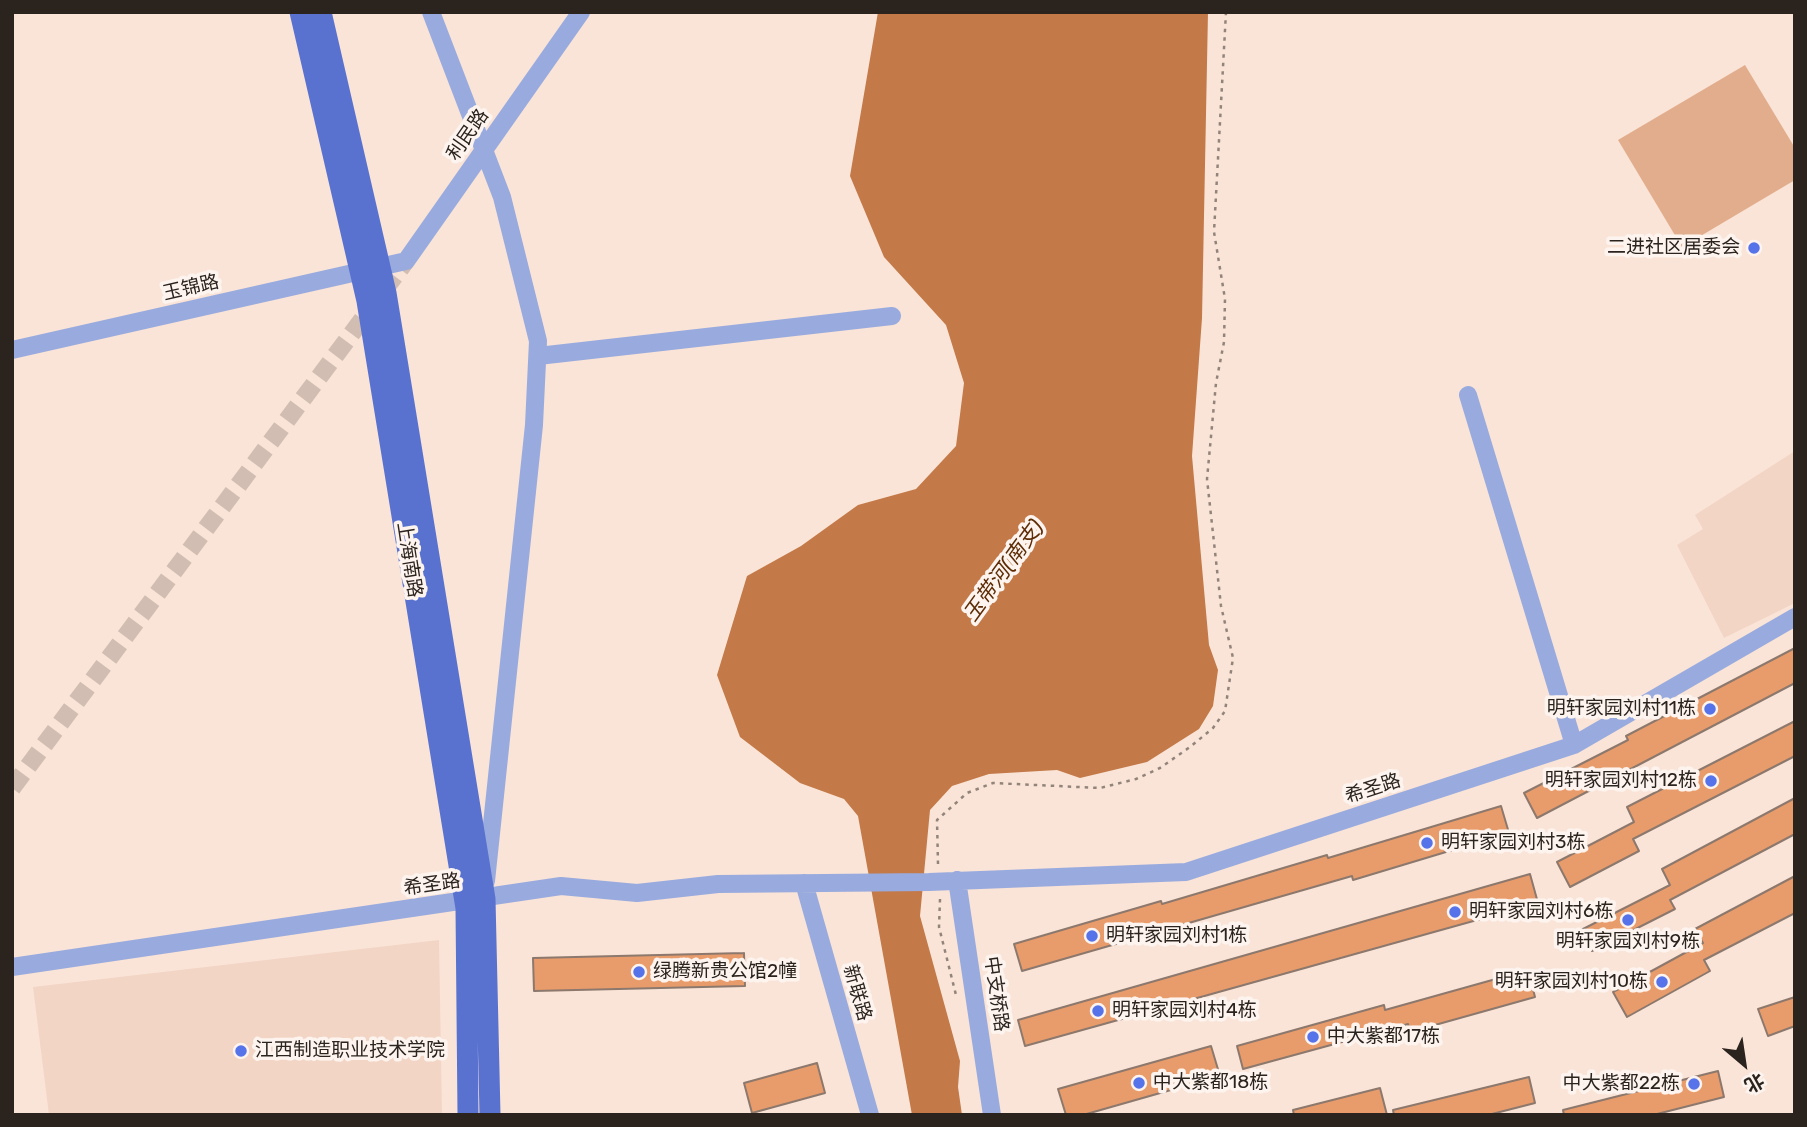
<!DOCTYPE html>
<meta charset="utf-8">
<style>
body{margin:0}
#map{position:relative;width:1807px;height:1127px;overflow:hidden;background:#fae4d7;font-family:Rubik,"Noto Sans SC",sans-serif}
canvas{display:block}
.frame{position:absolute;inset:0;border:14px solid #2b231e;pointer-events:none}
.north{position:absolute;left:1709px;top:1029px;width:70px;height:70px;-webkit-text-stroke:5px #fdf4ef;paint-order:stroke;rotate:151deg;font-size:19px;font-weight:700;line-height:28px;text-align:center;color:#2b231e}
.north::after{content:'';display:block;margin:auto;width:24px;height:32px;background:#2b231e;clip-path:polygon(50% 0,100% 100%,50% 72%,0 100%)}
</style>
<div id="map">
<canvas width="1807" height="1127"></canvas>
<div class="frame"></div>
<div class="north">北</div>
</div>
<script>
const g = document.querySelector('canvas').getContext('2d');
g.lineJoin = 'round';
function fill(path, color) { g.fillStyle = color; g.fill(path, 'evenodd'); }
const poly = rows => new Path2D(rows.map(r => 'M' + r).join(''));
function stroke(path, color, width, dash) { g.strokeStyle = color; g.lineWidth = width; g.lineCap = dash ? 'butt' : 'round'; g.setLineDash(dash || []); g.stroke(path); }
function label(font, color, halo, rows, align = 'center') {
  g.font = font + ' Rubik,"Noto Sans SC",sans-serif'; g.lineWidth = 7; g.setLineDash([]); g.textBaseline = 'middle'; g.strokeStyle = halo; g.fillStyle = color; for (const [text, x, y, turn = 0] of rows) {
    g.save(); g.translate(x, y); g.rotate((+turn || 0) * Math.PI / 180); g.textAlign = isNaN(turn) ? turn : align; if (halo) g.strokeText(text, 0, 0); g.fillText(text, 0, 0); g.restore();
  }
}
const built = poly([
 [1795,451,1795,603,1724,638,1677,545,1703,529,1695,515],
 [439,940,442,1115,49,1115,33,987]
]);
const green = poly([
 [1745,65,1795,148,1795,180,1682,247,1618,140]
]);
const water = poly([
 [878,12,1208,12,1202,318,1192,456,1209,645,1218,670,1213,706,1199,729,1147,762,1080,778,1057,770,989,774,952,786,930,810,920,916,960,1061,958,1087,962,1115,912,1115,858,816,844,799,800,783,740,737,717,675,747,576,801,546,858,505,916,489,956,446,964,383,946,325,884,257,850,176]
]);
const building = poly([
 [1795,648,1795,683,1537,818,1524,793,1628,740,1626,736,1795,648],
 [1795,721,1795,756,1633,839,1639,851,1570,887,1557,862,1634,822,1627,807,1795,721],
 [1795,798,1795,834,1670,900,1675,909,1592,951,1581,930,1670,885,1662,869,1795,798],
 [1501,806,1509,833,1353,880,1352,876,1022,971,1014,944,1161,901,1162,904,1327,855,1328,858,1501,806],
 [1530,874,1538,903,1025,1046,1018,1020,1530,874],
 [1795,876,1795,913,1704,960,1710,971,1627,1017,1613,992,1703,943,1695,929,1795,876],
 [744,953,745,986,534,991,533,958,744,953],
 [1528,970,1535,997,1410,1032,1408,1024,1243,1069,1237,1046,1384,1005,1385,1010,1528,970],
 [1795,997,1795,1026,1768,1036,1758,1009,1795,997],
 [1211,1046,1220,1076,1083,1115,1066,1115,1058,1089,1211,1046],
 [817,1063,825,1093,752,1113,744,1083,817,1063],
 [1718,1071,1724,1097,1653,1115,1564,1115,1563,1110,1718,1071],
 [1529,1077,1535,1103,1488,1115,1394,1115,1393,1110,1529,1077],
 [1380,1088,1387,1115,1294,1115,1293,1110,1380,1088]
]);
const minorTunnel = poly([
 [12,788,406,261]
]);
const path = poly([
 [938,864,937,820,967,793,993,783,1100,788,1136,779,1160,768,1190,747,1213,728,1225,711,1233,658,1221,606,1207,479,1216,383,1224,342,1225,299,1214,232,1226,12],
 [940,899,939,927,956,995]
]);
const minor = poly([
 [431,12,502,197,538,341,534,425,486,881],
 [12,350,406,261,581,12],
 [538,356,892,316],
 [1468,395,1574,745],
 [957,880,992,1115],
 [804,883,870,1115],
 [12,967,561,886,637,893,718,884,929,882,1186,872,1574,745,1795,617]
]);
const major = poly([
 [300,12,367,301,466,908,468,1115],
 [321,12,386,293,485,899,490,1115]
]);
const markers = [
 [1754,248,7,"#5673e9"],
 [1710,709,7,"#5673e9"],
 [1711,781,7,"#5673e9"],
 [1427,843,7,"#5673e9"],
 [1455,912,7,"#5673e9"],
 [1628,920,7,"#5673e9"],
 [1092,936,7,"#5673e9"],
 [639,972,7,"#5673e9"],
 [1662,982,7,"#5673e9"],
 [1098,1011,7,"#5673e9"],
 [1313,1037,7,"#5673e9"],
 [241,1051,7,"#5673e9"],
 [1139,1083,7,"#5673e9"],
 [1694,1084,7,"#5673e9"]
];
const streetNames = [
 ["利民路",468,135,-55],
 ["玉锦路",191,288,-13],
 ["上海南路",409,560,81],
 ["希圣路",1373,789,-18],
 ["希圣路",432,885,-8],
 ["新联路",857,993,74],
 ["中支桥路",996,994,82]
];
const poiNames = [
 ["二进社区居委会",1740,248,"right"],
 ["明轩家园刘村11栋",1696,709,"right"],
 ["明轩家园刘村12栋",1697,781,"right"],
 ["明轩家园刘村3栋",1441,843],
 ["明轩家园刘村6栋",1469,912],
 ["明轩家园刘村1栋",1106,936],
 ["明轩家园刘村9栋",1628,942,"center"],
 ["绿腾新贵公馆2幢",653,972],
 ["明轩家园刘村10栋",1648,982,"right"],
 ["明轩家园刘村4栋",1112,1011],
 ["中大紫都17栋",1327,1037],
 ["江西制造职业技术学院",255,1051],
 ["中大紫都18栋",1153,1083],
 ["中大紫都22栋",1680,1084,"right"]
];
const waterNames = [
 ["玉带河(南支)",1004,571,-54]
];
fill(built, '#f2d5c5');
fill(green, '#e2ad8c');
fill(water, '#c37948');
fill(building, '#e99c6b');
stroke(building, '#8c786d', 2);
stroke(minorTunnel, '#d1bdb2', 18, [18, 9]);
stroke(path, '#93847b', 2.5, [3.5, 5]);
stroke(minor, '#99abde', 18);
stroke(major, '#5972d0', 21);
for (const [x, y, r, color] of markers) { const dot = new Path2D(); dot.arc(x, y, r, 0, 2 * Math.PI); g.fillStyle = color; g.fill(dot); stroke(dot, '#fdf4ef', 2.5); }
label('19px', '#2b231e', '#fdf4ef', streetNames);
label('19px', '#2b231e', '#fdf4ef', poiNames, 'left');
label('italic 21px', '#5d2c05', '#fdf4ef', waterNames);
</script>
